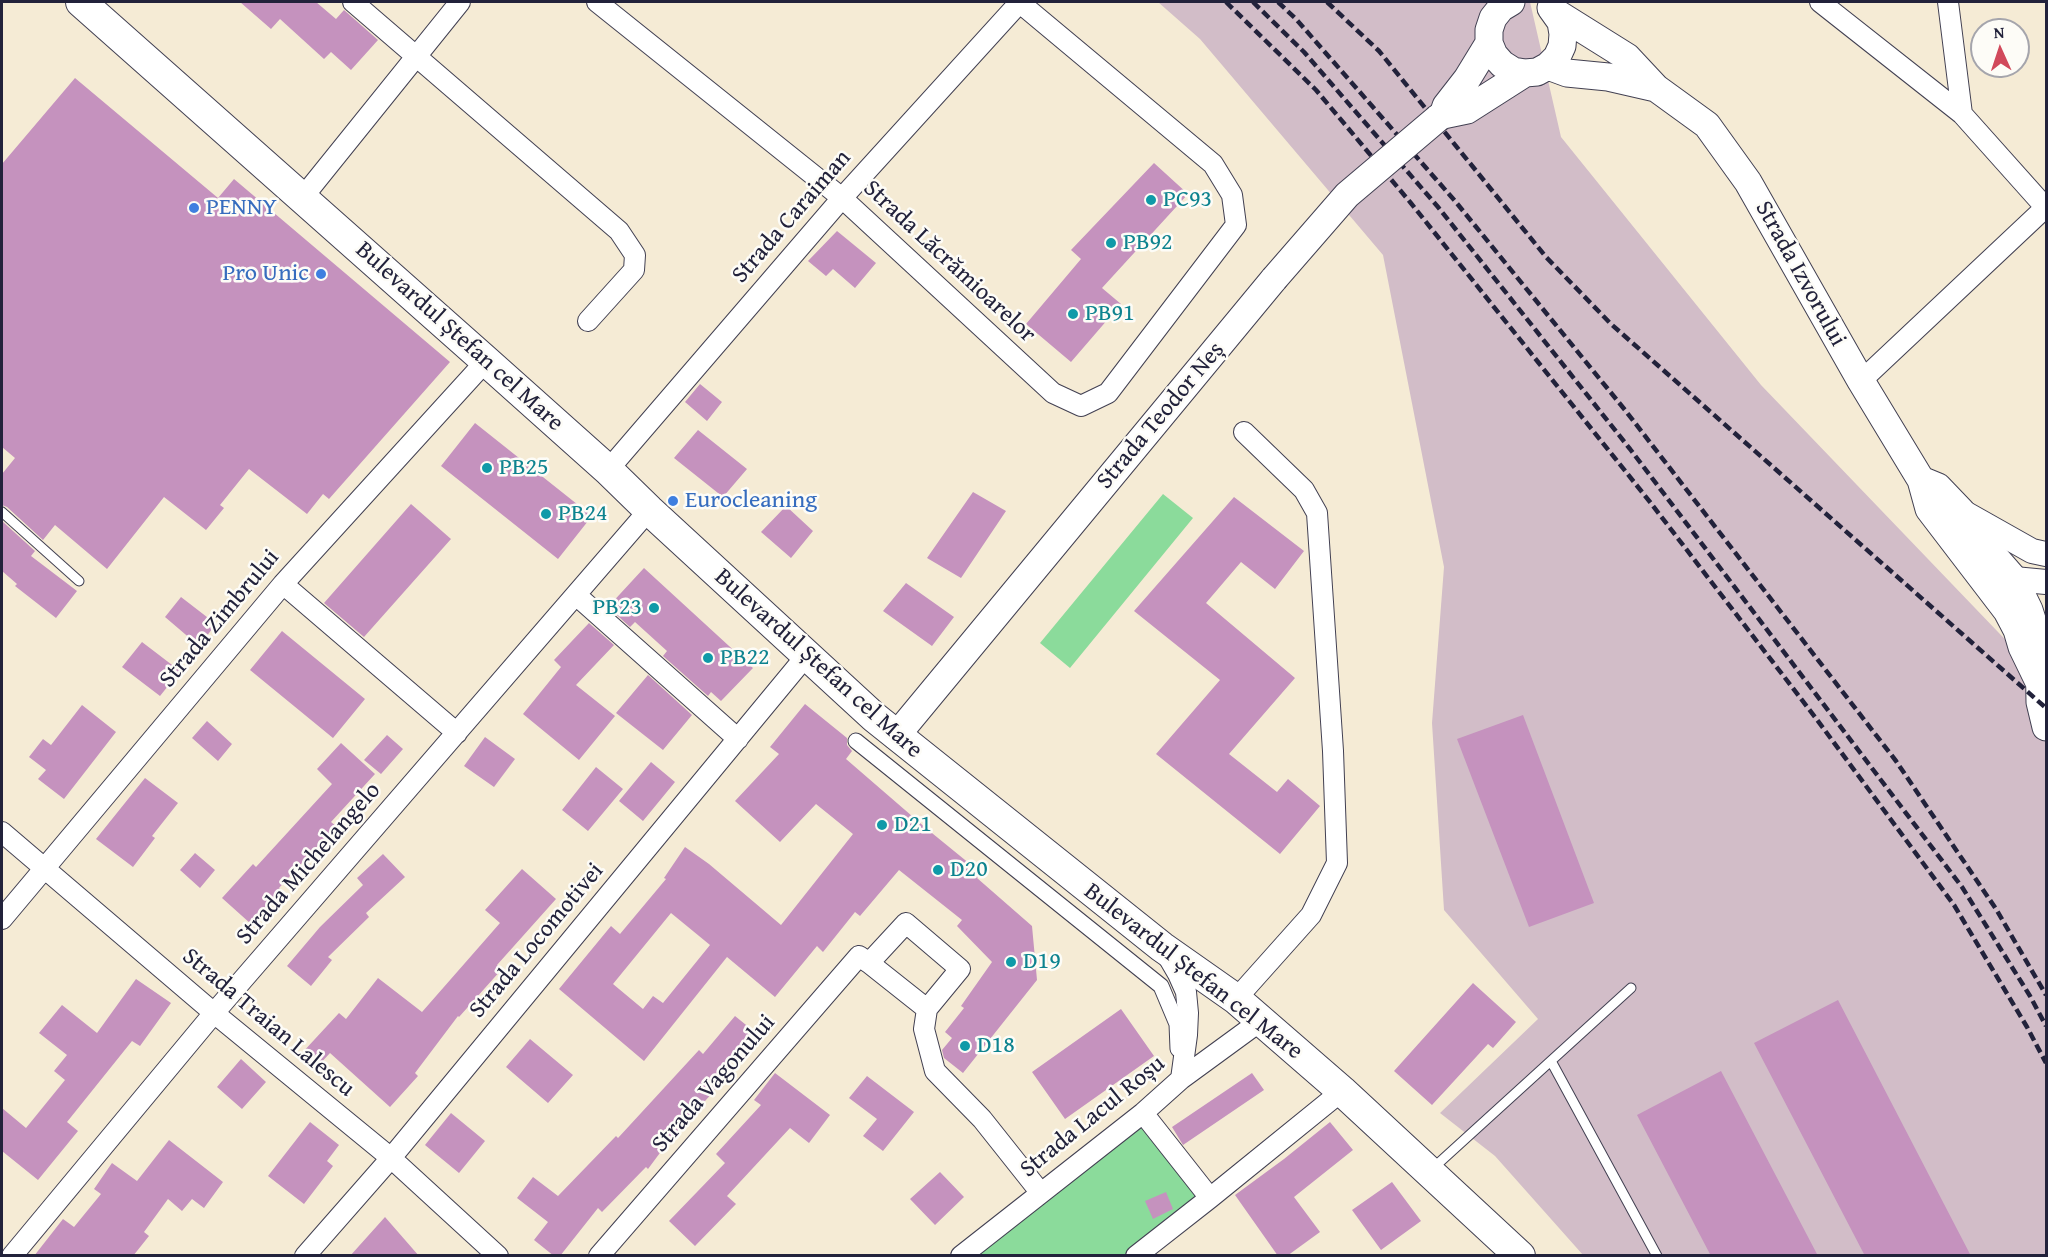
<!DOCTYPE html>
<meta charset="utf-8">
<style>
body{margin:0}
#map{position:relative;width:2048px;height:1257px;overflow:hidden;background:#f5ebd5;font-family:"Gentium Book Plus",serif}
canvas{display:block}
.frame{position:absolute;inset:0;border:3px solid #22223b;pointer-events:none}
.north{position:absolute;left:1970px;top:18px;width:60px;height:60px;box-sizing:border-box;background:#fdfcf7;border:2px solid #a5a5ac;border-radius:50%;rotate:357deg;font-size:16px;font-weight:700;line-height:24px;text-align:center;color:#22223b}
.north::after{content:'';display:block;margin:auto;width:21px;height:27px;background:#d1495b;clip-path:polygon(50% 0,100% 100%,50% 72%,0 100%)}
</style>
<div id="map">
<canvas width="2048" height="1257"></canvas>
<div class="frame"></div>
<div class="north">N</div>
</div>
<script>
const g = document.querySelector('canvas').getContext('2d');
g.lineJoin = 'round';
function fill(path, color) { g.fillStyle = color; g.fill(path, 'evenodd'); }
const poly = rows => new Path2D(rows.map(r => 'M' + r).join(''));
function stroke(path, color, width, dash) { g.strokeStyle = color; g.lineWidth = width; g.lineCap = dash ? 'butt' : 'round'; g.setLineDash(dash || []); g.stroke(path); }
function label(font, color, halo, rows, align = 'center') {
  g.font = font + ' "Gentium Book Plus",serif'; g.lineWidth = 5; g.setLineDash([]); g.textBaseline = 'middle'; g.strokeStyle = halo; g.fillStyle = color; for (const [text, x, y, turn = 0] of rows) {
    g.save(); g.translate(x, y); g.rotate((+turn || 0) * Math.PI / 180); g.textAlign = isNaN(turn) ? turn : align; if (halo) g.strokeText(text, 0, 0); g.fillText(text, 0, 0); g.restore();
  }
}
const industrial = poly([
 [1158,2,1530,2,1561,137,1761,385,2046,682,2046,1255,1583,1255,1495,1156,1440,1113,1538,1019,1444,910,1432,723,1444,567,1383,255,1200,39]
]);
const green = poly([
 [1163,494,1193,518,1070,668,1040,643],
 [1143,1113,1210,1198,1139,1255,964,1256]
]);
const building = poly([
 [240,2,316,2,336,19,344,10,378,40,351,70,331,52,324,59,280,19,271,29],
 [75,78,218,198,234,179,450,362,329,499,323,494,307,514,249,469,220,505,224,508,206,530,164,497,107,569,55,525,43,540,7,507,2,505,2,474,15,458,2,447,2,164],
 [1154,163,1188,194,1102,288,1121,304,1071,362,1026,324,1081,259,1071,250],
 [837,231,876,263,855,288,833,269,826,276,808,261],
 [700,384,722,402,707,421,685,402],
 [475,423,592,516,558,559,441,466],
 [698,430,747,469,723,497,674,458],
 [973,492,1006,511,961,578,927,558],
 [1234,497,1304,551,1275,589,1241,562,1206,603,1295,678,1229,754,1277,792,1288,779,1320,806,1280,854,1156,754,1220,680,1134,611],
 [411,504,451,539,364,637,324,603],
 [786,506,813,531,791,558,761,532],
 [2,521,35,551,31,556,77,591,56,618,15,586,17,584,2,571],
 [644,568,753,668,721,701,711,692,708,696,663,656,667,651,635,622,630,627,608,607],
 [906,583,954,617,932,646,883,611],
 [181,597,216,624,199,646,165,617],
 [589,623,614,645,576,685,615,716,579,760,523,714,561,667,554,660],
 [282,631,365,699,333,738,250,670],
 [142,642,180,671,160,696,122,667],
 [648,675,692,715,663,750,616,713],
 [805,704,847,738,847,745,852,751,846,759,927,829,981,873,977,878,1032,926,1037,980,963,1073,944,1058,942,1050,952,1038,945,1032,964,1008,961,1006,992,962,957,926,962,920,899,870,860,916,855,912,823,952,817,946,775,997,727,957,644,1061,559,989,611,926,620,934,666,879,664,878,685,847,709,864,781,925,853,834,816,804,780,842,735,801,779,754,770,747],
 [671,913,710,945,663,1003,653,996,643,1009,613,984],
 [82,705,116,732,64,799,38,779,46,770,29,757,43,739,51,745],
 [1523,715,1594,903,1529,927,1457,739],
 [207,721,232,744,218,761,192,738],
 [387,735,403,749,381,774,364,760],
 [485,737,515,759,494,787,464,766],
 [341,743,375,774,331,822,336,826,279,888,282,891,251,924,222,898,253,864,256,867,332,784,317,769],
 [651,762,675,782,643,821,619,801],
 [596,767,623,789,588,831,562,810],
 [145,778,178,803,152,836,155,838,133,867,96,839],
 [195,853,215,870,200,888,180,870],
 [383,854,405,877,366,913,369,917,328,957,332,960,311,986,287,966,320,927,363,885,357,878],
 [522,869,556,899,497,965,502,969,459,1017,458,1016,415,1073,418,1076,390,1107,330,1053,317,1067,302,1053,339,1013,346,1019,378,978,422,1012,500,923,485,910],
 [136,979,171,1003,140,1046,132,1041,67,1122,78,1131,38,1180,2,1151,2,1108,26,1128,65,1080,54,1071,67,1055,39,1033,62,1005,97,1033],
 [1473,983,1516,1022,1493,1048,1488,1044,1432,1105,1394,1071],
 [1838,1000,1971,1256,1865,1256,1754,1043],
 [1121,1009,1154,1056,1065,1119,1032,1072],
 [735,1016,756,1033,723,1072,728,1076,671,1138,648,1169,646,1167,602,1212,598,1208,560,1256,554,1256,534,1240,548,1222,517,1198,533,1177,558,1196,616,1136,618,1138,699,1050,703,1054],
 [530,1039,573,1075,548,1103,506,1067],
 [241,1059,266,1082,242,1109,217,1087],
 [1721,1071,1818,1256,1711,1256,1637,1115],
 [775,1073,830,1115,809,1143,790,1128,727,1196,736,1204,695,1246,669,1221,725,1163,716,1154,761,1105,754,1100],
 [1252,1073,1264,1090,1183,1145,1172,1127],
 [867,1076,914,1112,883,1151,863,1136,877,1119,849,1098],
 [451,1113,485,1141,459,1173,425,1145],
 [310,1122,339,1145,327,1161,333,1166,304,1204,268,1176],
 [1330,1122,1353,1150,1294,1197,1320,1232,1287,1256,1278,1256,1235,1195,1284,1159],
 [169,1140,223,1182,204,1208,192,1199,182,1211,168,1199,144,1232,149,1236,133,1256,34,1256,63,1219,74,1227,101,1194,94,1189,112,1163,137,1181],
 [940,1172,964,1197,935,1225,910,1199],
 [1392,1182,1421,1221,1381,1250,1352,1210],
 [1166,1192,1173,1209,1153,1219,1145,1201],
 [385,1217,419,1256,350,1256]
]);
const service = poly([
 [2,512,79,581],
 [1551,1061,1657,1256],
 [1431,1170,1631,988]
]);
const pedestrian = poly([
 [856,741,1161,986,1177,1024,1178,1049]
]);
const minor = poly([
 [353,2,619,231,635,255,634,270,588,321],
 [597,2,842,198,1053,393,1081,406,1108,393,1236,225,1232,195,1213,164,1019,2],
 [1820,2,1962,114,2046,208],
 [1948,2,1962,114],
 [303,197,460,2],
 [1861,381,2046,207],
 [608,470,842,198,1020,2],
 [283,584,457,733],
 [576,595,738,739],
 [2,832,214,1013,391,1158,498,1256],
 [2,919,283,584,486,361],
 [1167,955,1178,974,1186,992,1188,1013,1187,1035,1181,1079],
 [869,963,927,1009],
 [1236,999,1311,915,1337,863,1333,751,1317,513,1304,490,1244,432],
 [1143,1113,1210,1198],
 [12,1256,214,1013,649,510],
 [305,1256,391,1158,806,656],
 [599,1256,859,956,869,963,906,923,960,969,927,1009,924,1029,935,1071,982,1119,1040,1192],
 [961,1256,1143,1113,1181,1079,1259,1022],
 [1136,1256,1210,1198,1342,1091]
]);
const tertiary = poly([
 [1961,511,2032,551,2046,554],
 [1998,573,2014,579,2046,582]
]);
const secondary = poly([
 [1511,2,1501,8,1493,18,1489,30,1489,43,1494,55,1502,64,1513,71,1525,73,1537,72,1548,66,1557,57,1562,46,1563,34,1561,22,1551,8],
 [1555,12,1627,57,1656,88,1707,125,1748,182,1861,381,1921,480,1929,509,2007,611,2017,630,2022,647,2039,682],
 [1548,66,1567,73,1608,77,1656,88],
 [1443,115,1446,106,1467,79,1489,43],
 [1438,118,1443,115,1467,110,1525,73],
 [1921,480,1938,487,1961,511,1981,541,2014,579,2029,610,2039,641,2040,702,2046,727],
 [896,736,1274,279]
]);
const primary = poly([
 [81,2,486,361,608,470,649,510,874,717,1162,947,1236,999,1342,1091,1520,1256]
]);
const rail = poly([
 [1226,2,1316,90,1410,202,1650,502,1815,717,1954,905,2027,1027,2046,1063],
 [1253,2,1304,52,1438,207,1630,449,1962,887,2030,996,2046,1026],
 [1278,2,1296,19,1455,201,1625,410,1896,761,1996,909,2046,995],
 [1327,2,1379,51,1546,257,1611,324,2046,708]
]);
const secondaryBridge = poly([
 [1274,279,1347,195,1438,118]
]);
const markers = [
 [1151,200,6,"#0f9aa8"],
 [194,208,6,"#3f7fe0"],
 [1111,243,6,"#0f9aa8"],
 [321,274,6,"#3f7fe0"],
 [1073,314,6,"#0f9aa8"],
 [487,468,6,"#0f9aa8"],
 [673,501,6,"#3f7fe0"],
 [546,514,6,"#0f9aa8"],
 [654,608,6,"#0f9aa8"],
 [708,658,6,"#0f9aa8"],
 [882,825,6,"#0f9aa8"],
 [938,870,6,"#0f9aa8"],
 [1011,962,6,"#0f9aa8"],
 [965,1046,6,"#0f9aa8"]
];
const cultureNames = [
 ["PC93",1163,200],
 ["PB92",1123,243],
 ["PB91",1085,314],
 ["PB25",499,468],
 ["PB24",558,514],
 ["PB23",642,608,"right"],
 ["PB22",720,658],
 ["D21",894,825],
 ["D20",950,870],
 ["D19",1023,962],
 ["D18",977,1046]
];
const shopNames = [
 ["PENNY",206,208],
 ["Pro Unic",309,274,"right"],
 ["Eurocleaning",685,501]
];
const streetNames = [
 ["Strada Caraiman",792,217,-49],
 ["Strada Lăcrămioarelor",949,262,43],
 ["Strada Izvorului",1800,274,61],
 ["Bulevardul Ștefan cel Mare",459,337,42],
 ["Strada Teodor Neș",1161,416,-50],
 ["Strada Zimbrului",220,619,-50],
 ["Bulevardul Ștefan cel Mare",818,664,42],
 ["Strada Michelangelo",309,864,-49],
 ["Strada Locomotivei",537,941,-50],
 ["Bulevardul Ștefan cel Mare",1193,972,38],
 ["Strada Traian Lalescu",268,1023,40],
 ["Strada Vagonului",714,1084,-49],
 ["Strada Lacul Roșu",1093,1117,-39]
];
fill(industrial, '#d2bdc8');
fill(green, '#8bdb9b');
fill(building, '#c592be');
stroke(service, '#424052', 11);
stroke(pedestrian, '#424052', 17);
stroke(minor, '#424052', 22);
stroke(tertiary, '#424052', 26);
stroke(secondary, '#424052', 29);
stroke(primary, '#424052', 32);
stroke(service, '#fff', 9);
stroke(pedestrian, '#fff', 15);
stroke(minor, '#fff', 20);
stroke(tertiary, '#fff', 24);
stroke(secondary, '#fff', 27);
stroke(primary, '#fff', 30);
stroke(rail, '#22223b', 4.5, [9, 4.5]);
stroke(secondaryBridge, '#424052', 29, []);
stroke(secondaryBridge, '#fff', 27);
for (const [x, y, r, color] of markers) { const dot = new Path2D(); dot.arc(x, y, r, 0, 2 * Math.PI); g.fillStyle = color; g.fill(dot); stroke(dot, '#fdfcf7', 2); }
label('24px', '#0d838f', '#fdfcf7', cultureNames, 'left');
label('24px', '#366cbe', '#fdfcf7', shopNames, 'left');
label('24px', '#22223b', '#fdfcf7', streetNames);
</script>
